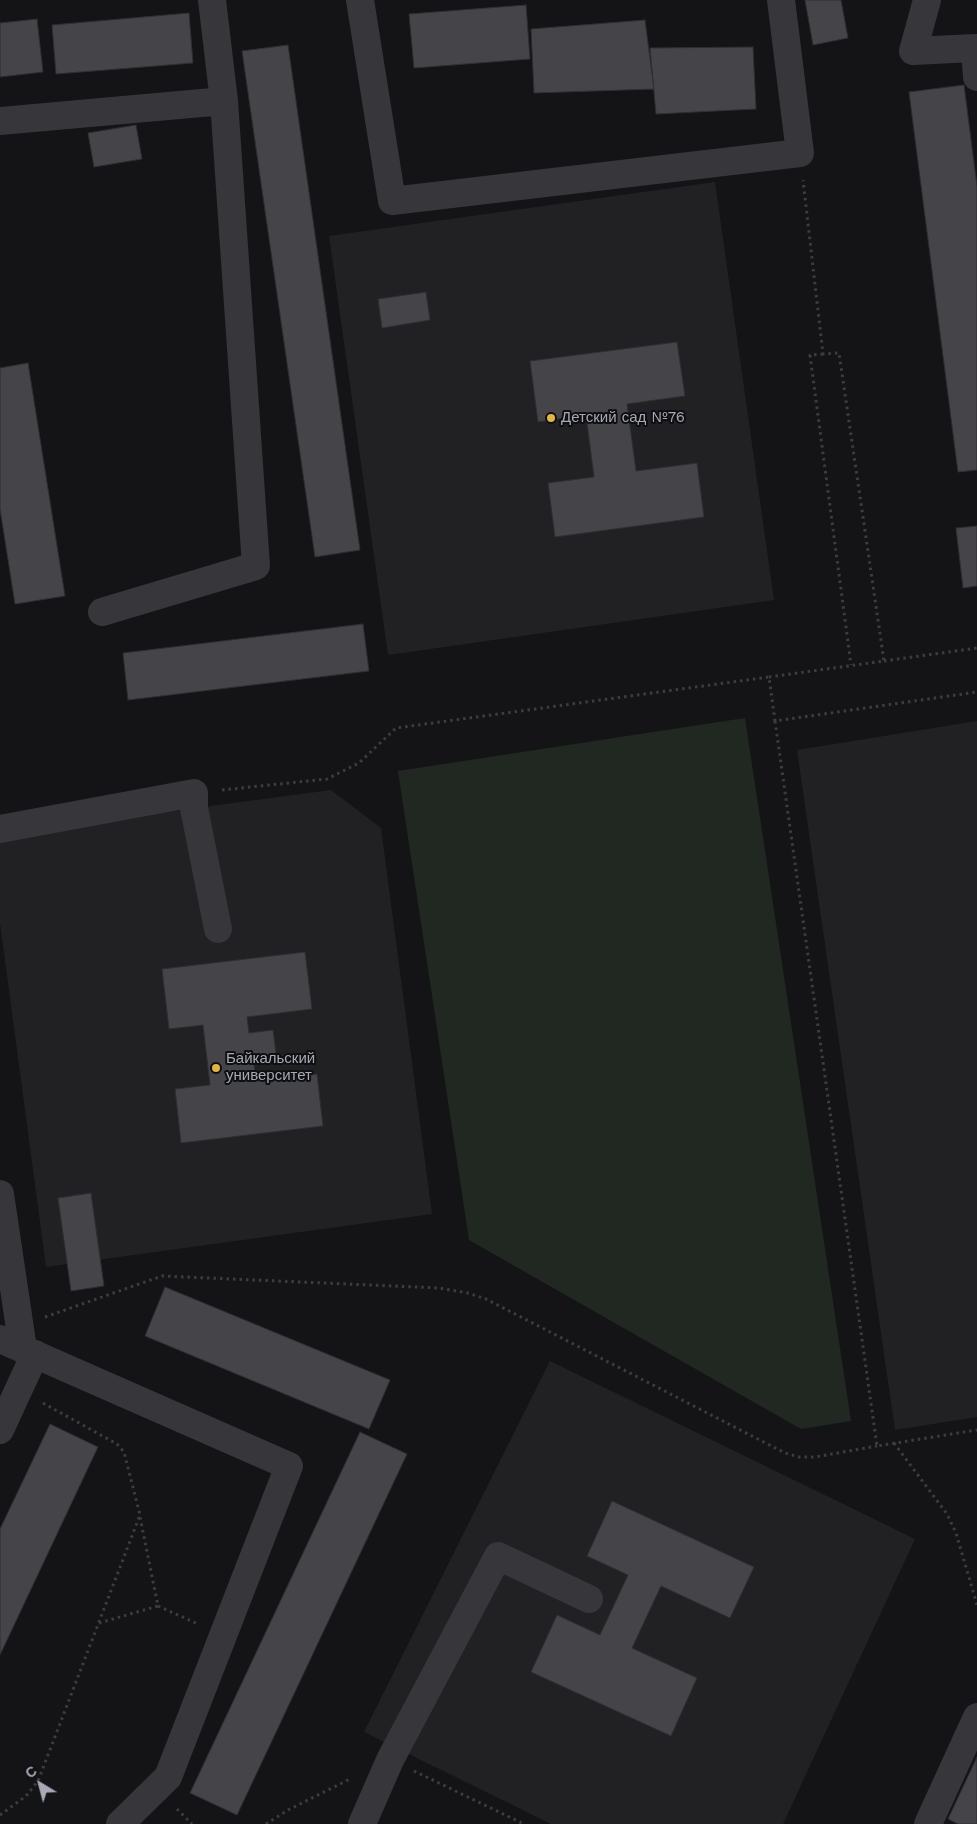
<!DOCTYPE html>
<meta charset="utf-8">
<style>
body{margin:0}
#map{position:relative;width:977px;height:1824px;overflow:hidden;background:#141416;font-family:"Work Sans",sans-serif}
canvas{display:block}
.north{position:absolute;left:15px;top:1759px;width:50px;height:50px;-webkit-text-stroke:4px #0f0f11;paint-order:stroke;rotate:323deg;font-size:14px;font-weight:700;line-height:20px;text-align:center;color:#a7aab5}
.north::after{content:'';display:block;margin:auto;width:18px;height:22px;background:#a7aab5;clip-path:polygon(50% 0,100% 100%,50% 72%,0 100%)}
</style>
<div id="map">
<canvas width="977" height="1824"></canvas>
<div class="north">С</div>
</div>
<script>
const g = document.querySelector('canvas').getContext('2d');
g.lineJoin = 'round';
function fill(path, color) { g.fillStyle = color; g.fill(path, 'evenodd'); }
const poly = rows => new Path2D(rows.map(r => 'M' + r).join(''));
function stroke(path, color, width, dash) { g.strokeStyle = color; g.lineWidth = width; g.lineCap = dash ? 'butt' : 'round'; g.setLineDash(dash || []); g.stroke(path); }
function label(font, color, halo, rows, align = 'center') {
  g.font = font + ' "Work Sans",sans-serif'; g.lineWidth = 4; g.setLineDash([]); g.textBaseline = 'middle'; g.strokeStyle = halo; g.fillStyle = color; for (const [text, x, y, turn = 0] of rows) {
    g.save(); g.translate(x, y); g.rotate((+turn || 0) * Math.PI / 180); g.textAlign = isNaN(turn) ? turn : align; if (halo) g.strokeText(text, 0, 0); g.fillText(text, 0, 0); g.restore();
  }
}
const built = poly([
 [715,182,774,600,388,655,329,236],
 [977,721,977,1417,895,1430,797,750],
 [331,790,381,828,432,1214,46,1267,0,923,0,834],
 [550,1361,915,1539,783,1824,551,1824,364,1732]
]);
const green = poly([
 [745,718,851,1421,801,1429,469,1240,398,771]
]);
const building = poly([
 [805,0,841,0,848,38,813,45,805,0],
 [526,5,530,59,414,68,409,14,526,5],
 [189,13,193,63,56,74,52,25,189,13],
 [37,19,43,72,0,77,0,23,37,19],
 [645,20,654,89,534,93,531,29,645,20],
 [288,45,360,550,315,557,242,51,288,45],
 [753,47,756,109,656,114,650,48,753,47],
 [964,85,977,186,977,470,958,472,909,92,964,85],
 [136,125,142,159,94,167,88,133,136,125],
 [426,292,430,320,382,328,378,299,426,292],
 [677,342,685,396,627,404,636,471,697,463,704,517,555,537,548,483,594,477,586,415,538,422,530,361,677,342],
 [28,363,65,596,15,604,0,509,0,368,28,363],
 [977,526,977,586,963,588,956,528,977,526],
 [363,624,369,671,128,700,123,653,363,624],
 [305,952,312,1009,247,1017,249,1033,273,1030,276,1054,253,1056,256,1081,317,1074,323,1126,181,1143,175,1089,210,1085,203,1025,169,1029,162,969,305,952],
 [91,1193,104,1286,71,1291,58,1198,91,1193],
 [165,1287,390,1380,369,1429,145,1336,165,1287],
 [50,1424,98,1447,0,1655,0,1529,50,1424],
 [360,1432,407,1454,237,1815,190,1793,360,1432],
 [612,1501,754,1567,730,1618,661,1586,632,1648,697,1678,671,1736,531,1672,557,1615,600,1635,628,1575,587,1556,612,1501],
 [977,1757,977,1824,958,1824,948,1819,977,1757]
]);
const path = poly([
 [823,354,810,355,851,665],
 [884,661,977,648],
 [769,677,884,661,839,353,823,354,803,180],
 [775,721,877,1446,977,1430],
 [222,790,327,779,359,763,396,728,769,677,775,721,977,692],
 [45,1317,162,1276,439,1288,468,1293,486,1299,785,1453,799,1457,815,1457,877,1446],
 [894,1443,947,1514,956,1533,977,1605],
 [158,1606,198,1624],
 [99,1623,158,1606,140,1517],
 [414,1771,524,1824],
 [177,1809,192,1824],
 [0,1815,26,1796,38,1781,140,1515,124,1452,117,1444,43,1403],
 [266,1824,288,1810,350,1779]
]);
const minor = poly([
 [360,0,392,201,800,153,781,0],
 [927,0,913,51,975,48,977,77],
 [0,121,224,101,212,0],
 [102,612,256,566,224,101],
 [0,829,194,793,194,808,218,929],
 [0,1194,23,1349],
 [0,1339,289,1466,168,1777,120,1824],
 [0,1430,35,1354],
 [362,1824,390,1760,498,1556,589,1599],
 [928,1824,977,1717]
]);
const markers = [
 [551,418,5,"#e3b73f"],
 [216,1068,5,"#e3b73f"]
];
const poiNames = [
 ["Детский сад №76",561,418],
 ["Байкальский",226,1059],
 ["университет",226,1076]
];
fill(built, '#212023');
fill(green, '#212822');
fill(building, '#444449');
stroke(building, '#2f2e32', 1);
stroke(path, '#3c3d41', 3, [2.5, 4]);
stroke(minor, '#36363b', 28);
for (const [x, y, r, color] of markers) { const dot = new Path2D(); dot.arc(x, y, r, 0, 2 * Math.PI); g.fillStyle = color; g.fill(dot); stroke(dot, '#0f0f11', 2); }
label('15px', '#a7aab5', '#0f0f11', poiNames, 'left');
</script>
